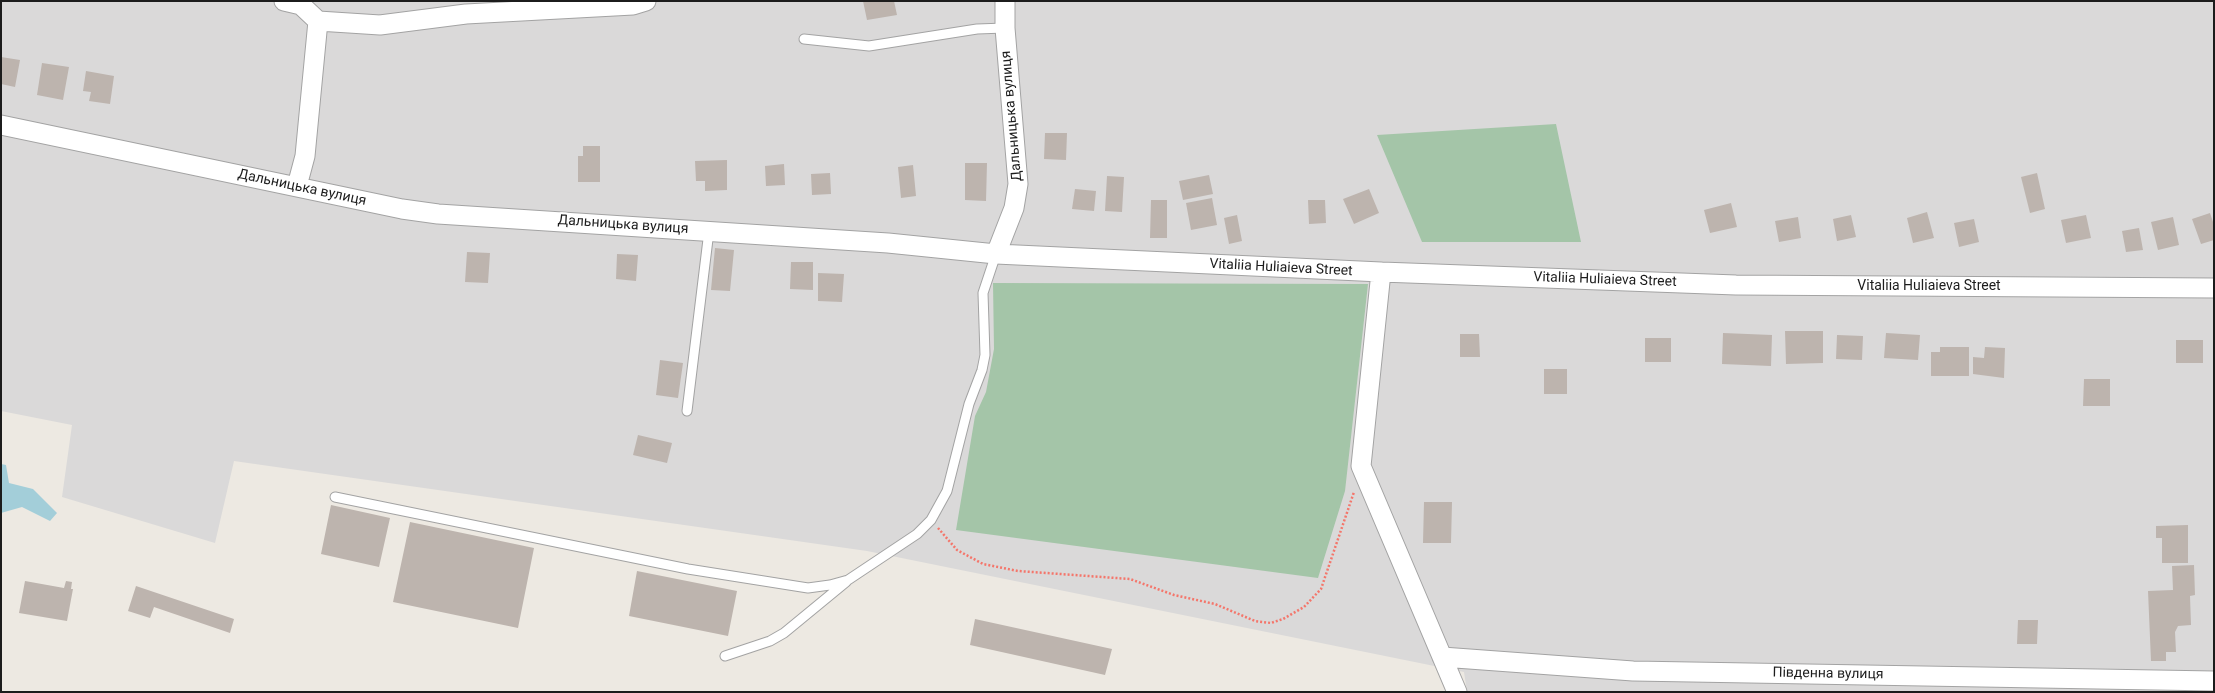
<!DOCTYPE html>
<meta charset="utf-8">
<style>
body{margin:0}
#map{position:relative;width:2215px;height:693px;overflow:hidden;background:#ede9e2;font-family:Roboto,sans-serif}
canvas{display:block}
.frame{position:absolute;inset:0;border:2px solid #1c1c1c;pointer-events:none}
</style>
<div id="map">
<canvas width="2215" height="693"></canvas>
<div class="frame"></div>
</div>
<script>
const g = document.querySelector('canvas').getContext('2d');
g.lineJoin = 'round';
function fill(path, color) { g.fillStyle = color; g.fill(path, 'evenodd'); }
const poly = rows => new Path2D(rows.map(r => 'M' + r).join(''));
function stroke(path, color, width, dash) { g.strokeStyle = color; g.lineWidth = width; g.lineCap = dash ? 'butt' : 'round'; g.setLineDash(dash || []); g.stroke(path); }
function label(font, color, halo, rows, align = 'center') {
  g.font = font + ' Roboto,sans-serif'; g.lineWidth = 4; g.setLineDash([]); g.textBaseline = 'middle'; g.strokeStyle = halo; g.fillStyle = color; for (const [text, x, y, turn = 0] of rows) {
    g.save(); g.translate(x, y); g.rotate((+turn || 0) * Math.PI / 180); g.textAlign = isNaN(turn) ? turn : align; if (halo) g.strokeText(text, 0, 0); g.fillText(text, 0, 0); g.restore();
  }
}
const residential = poly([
 [1,1,2214,1,2214,692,1467,692,1464,672,867,551,234,461,215,543,62,497,72,425,1,411]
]);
const cemetery = poly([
 [1556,124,1581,242,1422,242,1377,135],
 [993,283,1368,284,1345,491,1318,578,956,530,975,416,986,392,994,349]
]);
const water = poly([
 [1,464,6,465,9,483,33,489,57,513,50,521,22,507,1,513]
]);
const building = poly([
 [863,1,894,1,897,15,867,20],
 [1,57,20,60,15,87,1,84],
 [42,63,69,67,63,100,37,95],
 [86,71,114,76,110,104,89,101,91,92,83,91],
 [1045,133,1067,133,1066,160,1044,159],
 [583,146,600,146,600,182,578,182,578,156,583,156],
 [727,160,727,190,705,191,705,181,696,181,695,161],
 [965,163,987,163,986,201,965,200],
 [784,164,785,185,766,186,765,166],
 [913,165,916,196,901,198,898,167],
 [830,173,831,194,812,195,811,174],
 [2037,173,2045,209,2030,213,2021,177],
 [1209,175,1213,194,1183,200,1179,181],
 [1107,176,1124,177,1122,212,1105,211],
 [1075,189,1096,191,1094,211,1072,209],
 [1369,189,1379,213,1354,224,1343,199],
 [1212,198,1217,225,1191,230,1186,203],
 [1151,200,1167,200,1167,238,1150,238],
 [1308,200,1325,200,1326,223,1309,224],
 [1731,203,1737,227,1710,233,1704,210],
 [1927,212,1934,238,1913,243,1907,218],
 [2210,213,2214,225,2214,240,2201,244,2192,219],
 [1237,215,1242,241,1229,244,1224,218],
 [1851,215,1856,237,1837,241,1833,219],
 [2086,215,2091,238,2066,243,2061,220],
 [1798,217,1801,238,1779,242,1775,221],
 [2173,217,2179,245,2158,250,2151,222],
 [1974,219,1979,242,1959,247,1954,223],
 [2139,228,2143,250,2126,252,2122,231],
 [715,248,734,250,730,291,711,290],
 [467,252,490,253,488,283,465,282],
 [617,254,638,255,636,281,616,279],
 [791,262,813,262,813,290,790,289],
 [818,273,844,274,842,302,818,301],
 [1785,331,1823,331,1823,363,1786,364],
 [1723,333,1772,335,1771,366,1722,364],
 [1886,333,1920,335,1918,360,1884,358],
 [1460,334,1479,334,1480,357,1460,357],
 [1837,335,1863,336,1862,360,1836,359],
 [1645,338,1671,338,1671,362,1645,362],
 [2176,340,2203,340,2203,363,2176,363],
 [1940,347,1969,347,1969,376,1931,376,1931,352,1940,352],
 [1985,347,2005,348,2004,378,1973,374,1973,357,1984,358],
 [660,360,683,363,678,398,656,395],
 [1544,369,1567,369,1567,394,1544,394],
 [2084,379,2110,379,2110,406,2083,406],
 [638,435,672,443,667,463,633,455],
 [1424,502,1452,502,1451,543,1423,543],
 [331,505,390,518,379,567,321,554],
 [410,522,534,548,518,628,393,602],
 [2188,525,2188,563,2162,563,2162,538,2156,538,2156,526],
 [2194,565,2195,595,2190,596,2191,625,2178,626,2175,632,2176,652,2166,652,2166,661,2151,661,2148,591,2173,590,2172,566],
 [637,571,737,591,728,636,629,616],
 [25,581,64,588,66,581,72,582,71,589,73,589,67,621,19,613],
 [136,586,234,619,230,633,154,607,150,618,128,611],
 [975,619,1112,649,1105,675,970,645],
 [2018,620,2038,620,2037,644,2017,644]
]);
const path = poly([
 [938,528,957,550,983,564,1018,571,1130,579,1174,595,1215,604,1255,621,1271,623,1283,619,1304,607,1321,589,1354,492]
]);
const service = poly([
 [804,39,869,46,977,29,1005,28],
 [687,411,709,231],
 [335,497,688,569,808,588,830,585,848,580,917,534,931,520,947,491,969,404,982,370,985,355,983,293,996,254],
 [725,656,770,641,784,633,846,582]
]);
const minor = poly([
 [284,1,301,5,318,21,380,25,466,14,633,5,646,1],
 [1,125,402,209,438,214,888,243,996,254,1014,208,1018,184,1005,28,1005,1],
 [297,186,305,156,318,21],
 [996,254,1381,272,1736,285,2214,288],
 [1381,272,1361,466,1457,692],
 [1442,657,1633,671,2214,681]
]);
const streetNames = [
 ["Дальницька вулиця",1012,116,-95],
 ["Дальницька вулиця",302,188,12],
 ["Дальницька вулиця",623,225,4],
 ["Vitaliia Huliaieva Street",1281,268,3],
 ["Vitaliia Huliaieva Street",1605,280,2],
 ["Vitaliia Huliaieva Street",1929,286],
 ["Південна вулиця",1828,674,1]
];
fill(residential, '#dad9d9');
fill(cemetery, '#a4c5a8');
fill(water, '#a3ced9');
fill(building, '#bdb4ae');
stroke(service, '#a3a3a3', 11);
stroke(minor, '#a3a3a3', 21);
stroke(path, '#f4766b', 2.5, [2, 2]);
stroke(service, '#fff', 9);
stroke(minor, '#fff', 19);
label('14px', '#1c1c1c', '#fff', streetNames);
</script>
